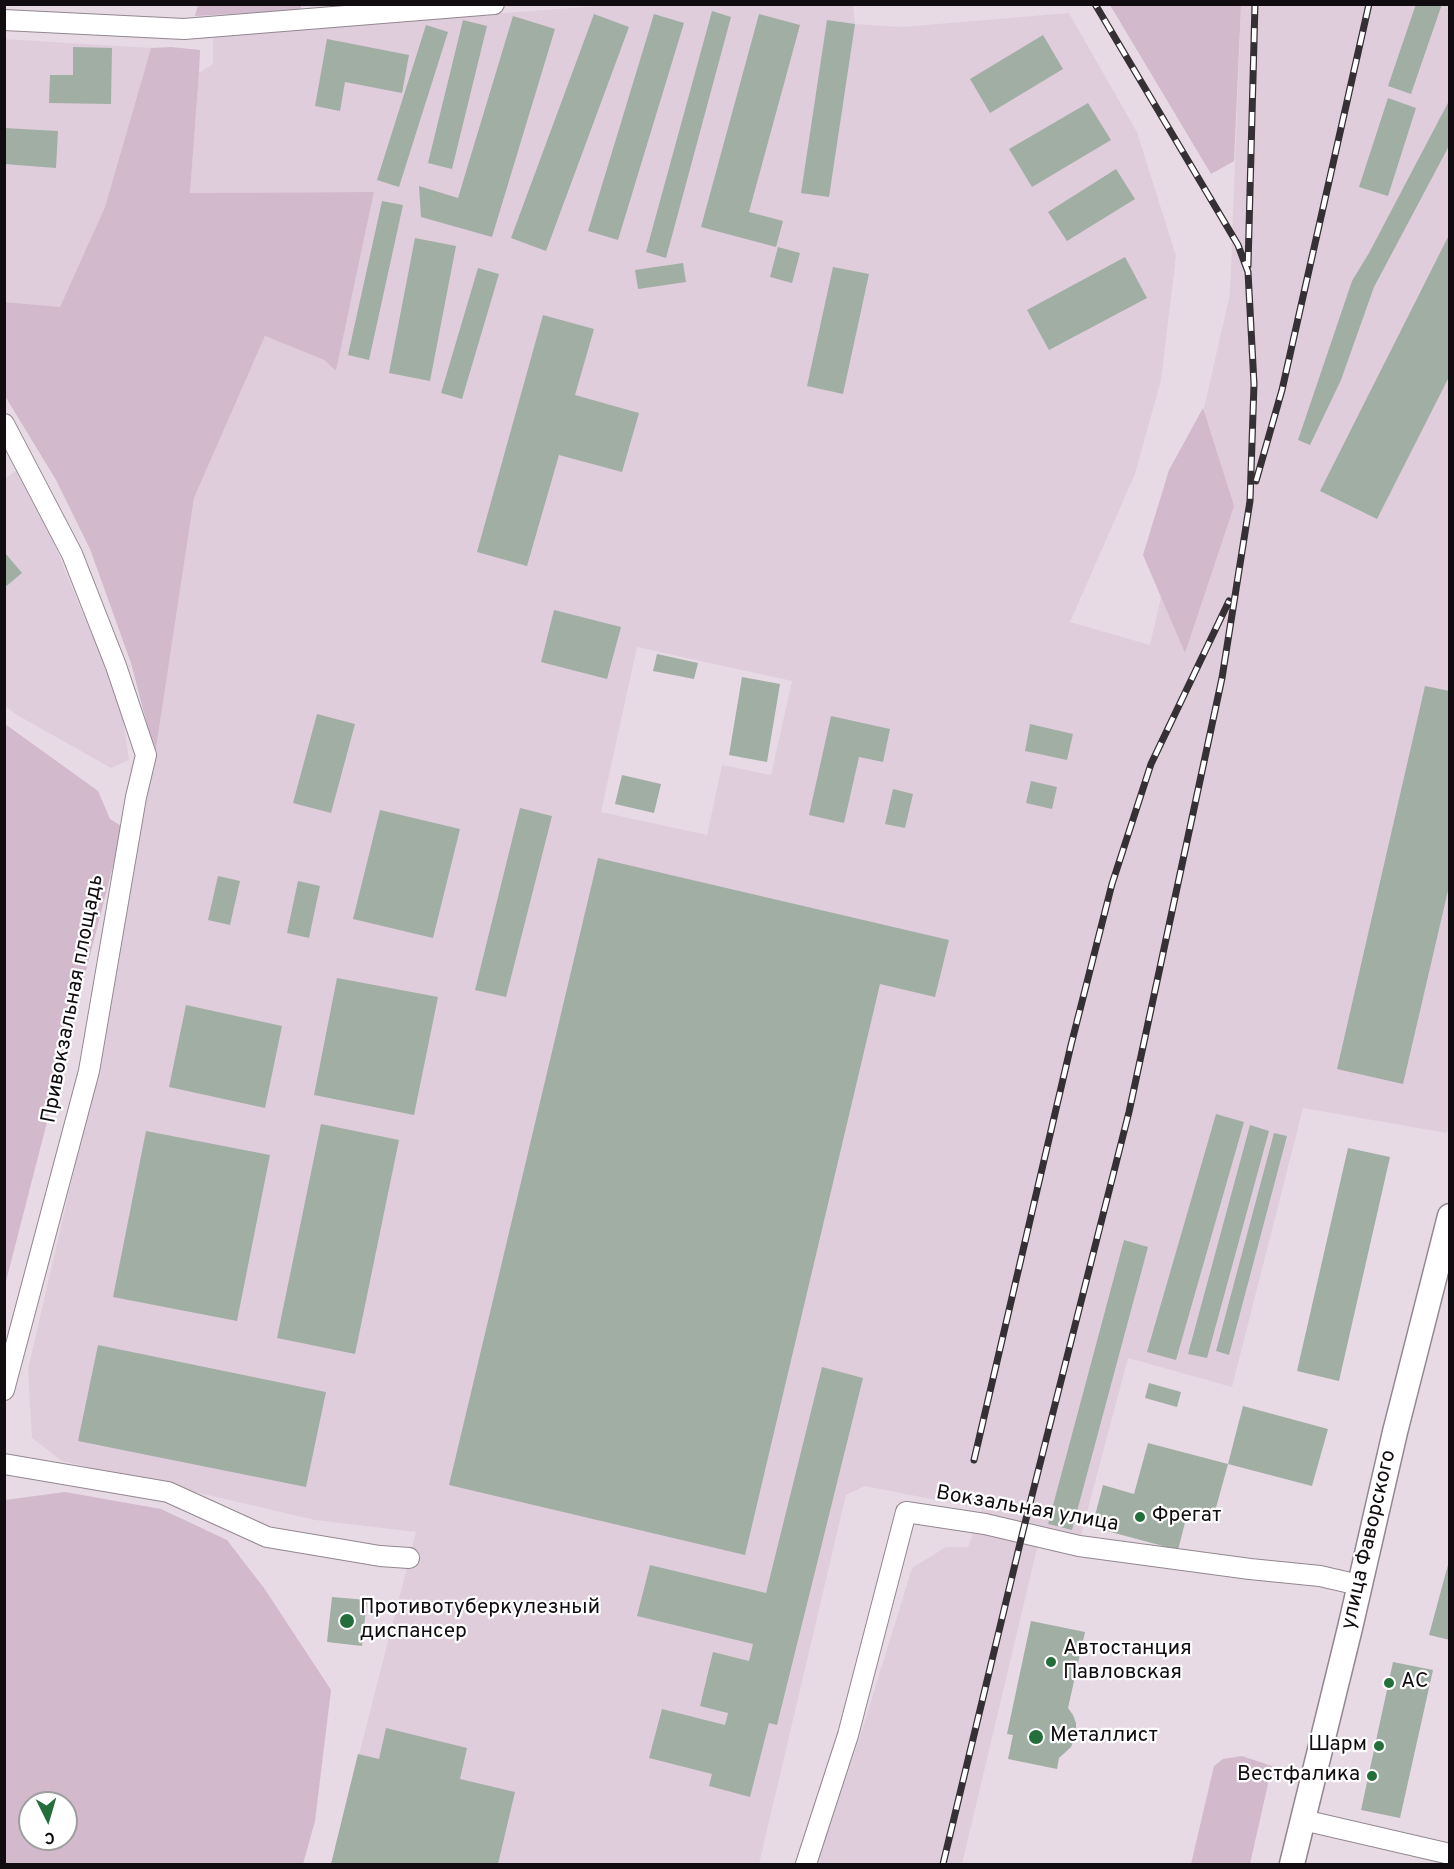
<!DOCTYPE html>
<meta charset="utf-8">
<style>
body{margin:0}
#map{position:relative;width:1454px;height:1869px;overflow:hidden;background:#e7dae4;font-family:Overpass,sans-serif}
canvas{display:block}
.frame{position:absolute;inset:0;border:6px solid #100c0f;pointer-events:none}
.north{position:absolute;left:18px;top:1791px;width:60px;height:60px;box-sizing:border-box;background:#fff;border:2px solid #9f9e9f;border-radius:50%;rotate:175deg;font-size:16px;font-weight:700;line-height:24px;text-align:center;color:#100c0f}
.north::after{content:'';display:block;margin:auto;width:21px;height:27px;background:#246e3c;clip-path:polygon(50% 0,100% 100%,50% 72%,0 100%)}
</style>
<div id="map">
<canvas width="1454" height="1869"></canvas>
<div class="frame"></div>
<div class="north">С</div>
</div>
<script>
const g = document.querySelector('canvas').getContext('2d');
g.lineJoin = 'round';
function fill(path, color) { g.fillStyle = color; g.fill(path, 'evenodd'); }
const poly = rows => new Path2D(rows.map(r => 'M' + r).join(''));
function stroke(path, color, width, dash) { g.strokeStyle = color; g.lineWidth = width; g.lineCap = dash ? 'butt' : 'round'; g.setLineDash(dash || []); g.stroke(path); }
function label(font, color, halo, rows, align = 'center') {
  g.font = font + ' Overpass,sans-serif'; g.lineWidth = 4.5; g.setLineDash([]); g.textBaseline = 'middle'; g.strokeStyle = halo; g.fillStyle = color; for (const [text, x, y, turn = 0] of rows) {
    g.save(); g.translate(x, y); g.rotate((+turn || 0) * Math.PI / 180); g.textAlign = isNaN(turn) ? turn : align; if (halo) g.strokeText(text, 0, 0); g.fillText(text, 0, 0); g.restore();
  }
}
const built = poly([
 [624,4,853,5,855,24,902,27,1069,13,1137,132,1176,256,1161,380,1135,474,1070,622,1150,645,1230,294,1241,5,1449,5,1449,1122,1447,1133,1303,1108,1232,1387,1128,1358,1081,1535,1038,1525,1040,1536,962,1864,817,1864,863,1727,912,1568,946,1547,968,1547,982,1509,865,1486,846,1495,759,1864,331,1864,416,1532,315,1520,62,1461,32,1438,28,1369,91,1097,155,755,194,498,265,336,324,360,336,371,374,192,190,193,199,73,213,64,213,37,424,19],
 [637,647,792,681,771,775,722,765,707,835,601,812],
 [4,39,151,48,105,207,60,308,5,302],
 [16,471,53,541,82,612,119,692,129,760,111,768,17,715,5,706,4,479]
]);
const green = poly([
 [198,5,301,5,301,10,195,16],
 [1110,5,1241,5,1234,161,1211,174],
 [171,47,200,50,199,73,190,193,374,192,336,371,324,360,265,336,194,498,155,755,131,663,90,549,56,480,5,396,4,302,60,307,105,207,151,48],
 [1203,408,1234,506,1185,653,1143,555,1169,470],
 [5,724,98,791,110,819,123,827,5,1285],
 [65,1492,161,1509,227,1540,264,1588,331,1690,315,1821,303,1864,5,1864,5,1500],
 [30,1803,66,1803,66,1839,30,1839],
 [1242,1756,1272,1766,1250,1864,1191,1864,1214,1766,1223,1759]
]);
const building = poly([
 [1416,4,1442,4,1411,94,1388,86],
 [712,11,731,17,666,258,646,252],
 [594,14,629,27,546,251,511,238],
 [654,14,684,23,618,240,588,231],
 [759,14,800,25,749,212,783,221,776,247,701,227],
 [513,16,555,29,492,237,421,217,419,186,458,198],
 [463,20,487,26,452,169,428,163],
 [827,20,855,24,829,197,801,193],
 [426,25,448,32,399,187,377,180],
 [1043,35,1063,69,990,113,970,79],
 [327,39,409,55,402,93,345,82,340,111,315,106],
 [73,47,112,48,111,104,49,103,50,75,73,75],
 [1388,98,1416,108,1388,196,1359,187],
 [1450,99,1450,144,1374,287,1341,380,1310,445,1298,440,1352,281,1369,253],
 [1088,103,1111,140,1032,187,1009,149],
 [4,128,58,131,56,168,4,164],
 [1116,169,1135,199,1067,241,1048,212],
 [382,201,403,205,369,360,348,355],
 [1450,233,1450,375,1377,519,1320,491],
 [415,238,456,246,430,381,389,373],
 [778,247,800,253,792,283,770,277],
 [1125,257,1147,298,1049,350,1027,310],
 [683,263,686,282,638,289,635,270],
 [833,267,869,274,843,394,807,386],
 [478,268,499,274,462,399,441,393],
 [543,315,594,329,575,395,639,413,622,472,559,455,527,566,477,552],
 [6,554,22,573,4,588,4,555],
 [554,610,621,627,607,679,541,662],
 [657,654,698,663,694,679,653,671],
 [742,677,780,684,767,762,729,755],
 [1425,686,1450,691,1450,882,1403,1084,1337,1069],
 [317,714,355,724,331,813,293,803],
 [831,716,890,729,883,762,859,757,844,823,809,815],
 [1030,724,1073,734,1067,760,1025,751],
 [622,775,661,784,654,813,615,804],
 [1031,781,1057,787,1052,809,1026,803],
 [893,789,913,794,905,828,885,824],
 [520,808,552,816,506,997,475,990],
 [380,810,460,829,433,938,353,919],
 [598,858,949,940,935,997,880,984,745,1555,449,1485],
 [218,876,240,881,230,925,208,920],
 [298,881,320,886,309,938,287,933],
 [337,978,438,997,414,1115,314,1095],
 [186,1005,282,1026,265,1108,169,1087],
 [1216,1114,1244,1122,1176,1360,1147,1352],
 [321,1124,399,1140,355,1354,277,1338],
 [1250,1125,1269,1131,1207,1358,1188,1354],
 [146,1131,270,1155,237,1321,113,1297],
 [1274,1133,1287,1136,1229,1355,1216,1351],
 [1348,1148,1390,1157,1339,1381,1297,1371],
 [1124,1240,1148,1247,1072,1530,1048,1524],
 [98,1345,326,1392,306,1487,78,1441],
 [822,1367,863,1378,777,1725,769,1723,750,1797,709,1786,712,1774,649,1758,662,1709,725,1725,728,1713,700,1706,713,1652,749,1661,753,1644,637,1616,650,1565,766,1593],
 [1149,1383,1181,1392,1177,1407,1145,1398],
 [1243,1406,1328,1429,1312,1486,1228,1464],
 [1148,1443,1228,1464,1214,1515,1189,1507,1178,1550,1092,1527,1103,1485,1134,1494],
 [1449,1561,1450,1561,1450,1640,1429,1635],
 [332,1597,367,1600,362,1646,327,1642],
 [1031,1621,1085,1632,1068,1708,1073,1715,1076,1723,1076,1735,1071,1747,1059,1758,1057,1769,1008,1759,1013,1735,1007,1734],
 [1393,1662,1433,1670,1400,1818,1361,1810],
 [386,1728,467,1748,460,1779,515,1792,498,1864,331,1864,358,1754,379,1759]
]);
const minor = poly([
 [4,20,184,29,494,4],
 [4,424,72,554,116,666,146,755,136,797,89,1071,4,1390],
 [4,1464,168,1492,267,1537,380,1556,409,1558],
 [1303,1820,1450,1854],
 [806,1864,848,1735,906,1512,985,1524,1079,1546,1250,1569,1320,1576,1359,1585]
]);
const tertiary = poly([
 [1292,1864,1350,1628,1395,1432,1450,1216]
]);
const rail = poly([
 [1248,266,1255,4],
 [1256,481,1282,390,1369,4],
 [974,1460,1071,1045,1112,884,1151,764,1229,601],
 [943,1864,1023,1531,1129,1112,1222,678,1250,501,1254,384,1248,272,1238,245,1095,4]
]);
const markers = [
 [1140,1517,6,"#246e3c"],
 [347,1621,8,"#246e3c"],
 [1051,1662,6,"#246e3c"],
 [1389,1683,6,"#246e3c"],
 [1036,1737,8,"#246e3c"],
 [1379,1746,6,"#246e3c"],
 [1372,1776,6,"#246e3c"]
];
const streetNames = [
 ["Привокзальная площадь",74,999,-79],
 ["Вокзальная улица",1027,1510,10],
 ["улица Фаворского",1370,1540,-77]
];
const poiNames = [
 ["Фрегат",1152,1517],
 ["Противотуберкулезный",360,1609],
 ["диспансер",360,1633],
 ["Автостанция",1063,1650],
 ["Павловская",1063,1674],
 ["АС",1401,1683],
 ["Металлист",1050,1737],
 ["Шарм",1367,1746,"right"],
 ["Вестфалика",1360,1776,"right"]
];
fill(built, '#e0cddc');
fill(green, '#d2b9cc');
fill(building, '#a1aea4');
stroke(minor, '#938790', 22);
stroke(tertiary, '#938790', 27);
stroke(minor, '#fff', 20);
stroke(tertiary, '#fff', 24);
stroke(rail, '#353034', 7);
stroke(rail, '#fff', 4.5, [14]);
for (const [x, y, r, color] of markers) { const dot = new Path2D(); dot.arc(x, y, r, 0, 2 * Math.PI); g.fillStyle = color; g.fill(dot); stroke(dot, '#fff', 2); }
label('21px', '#100c0f', '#fff', streetNames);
label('21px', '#100c0f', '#fff', poiNames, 'left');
</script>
